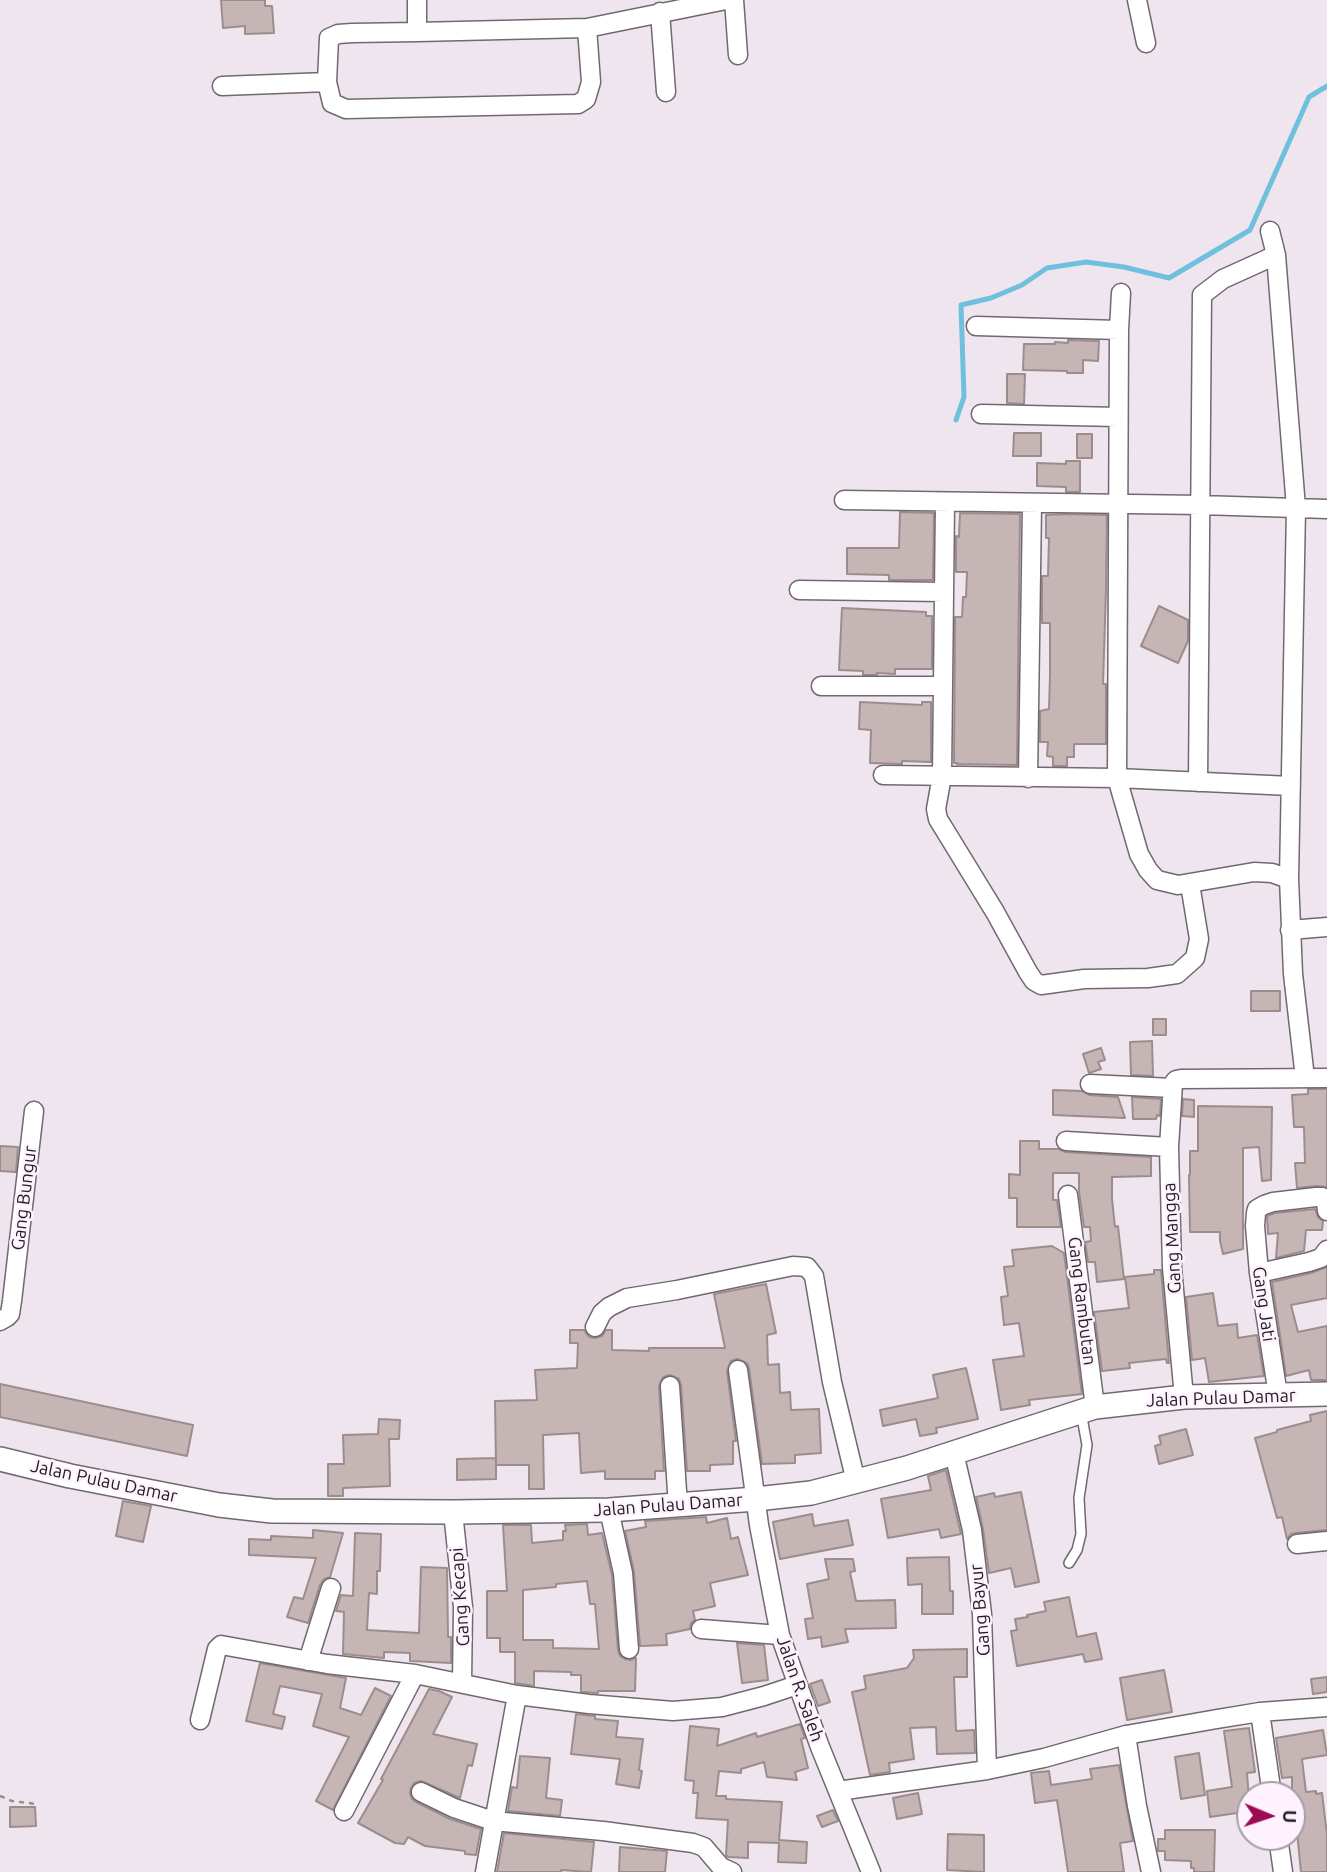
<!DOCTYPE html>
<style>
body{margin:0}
#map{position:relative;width:1327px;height:1872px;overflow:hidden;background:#efe5ef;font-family:Ubuntu,sans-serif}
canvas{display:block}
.north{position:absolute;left:1236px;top:1781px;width:70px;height:70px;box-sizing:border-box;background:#fdf2fd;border:2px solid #a59da5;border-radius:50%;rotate:92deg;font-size:19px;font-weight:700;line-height:28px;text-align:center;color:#211e21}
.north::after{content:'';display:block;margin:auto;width:24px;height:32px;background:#9e0b55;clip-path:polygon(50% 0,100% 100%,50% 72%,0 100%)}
</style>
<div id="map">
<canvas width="1327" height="1872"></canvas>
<div class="north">U</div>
</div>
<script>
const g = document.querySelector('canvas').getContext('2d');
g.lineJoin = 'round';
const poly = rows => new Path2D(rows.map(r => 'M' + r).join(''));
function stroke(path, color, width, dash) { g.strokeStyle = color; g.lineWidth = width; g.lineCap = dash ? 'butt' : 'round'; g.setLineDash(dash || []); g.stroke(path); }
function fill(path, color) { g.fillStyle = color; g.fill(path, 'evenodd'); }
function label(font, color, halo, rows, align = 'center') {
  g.font = font + ' Ubuntu,sans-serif'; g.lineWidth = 5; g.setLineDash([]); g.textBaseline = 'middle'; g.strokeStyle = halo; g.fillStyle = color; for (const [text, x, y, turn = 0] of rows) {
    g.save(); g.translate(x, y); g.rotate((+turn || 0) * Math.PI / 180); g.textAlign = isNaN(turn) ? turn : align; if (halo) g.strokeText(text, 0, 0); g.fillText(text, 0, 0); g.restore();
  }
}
const stream = poly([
 [956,420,964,397,961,305,991,298,1022,285,1047,268,1086,262,1124,267,1169,278,1250,230,1309,97,1327,86]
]);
const building = poly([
 [221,0,265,0,265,6,272,6,274,33,245,34,245,26,223,28,221,0],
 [1068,340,1099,341,1098,361,1083,360,1083,373,1067,373,1067,371,1023,370,1024,344,1055,344,1055,342,1068,343,1068,340],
 [1007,374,1025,374,1024,404,1007,403,1007,374],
 [1014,433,1041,433,1041,456,1013,456,1014,433],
 [1077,434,1092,434,1092,458,1077,458,1077,434],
 [1066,461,1080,461,1080,492,1066,492,1066,487,1037,486,1037,463,1066,464,1066,461],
 [900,512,934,513,933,580,889,580,889,575,847,574,847,548,899,548,900,512],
 [960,513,1020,514,1017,765,957,764,957,763,954,763,955,617,962,617,963,597,966,597,967,572,956,572,956,536,959,537,960,513],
 [1065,514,1107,515,1106,589,1103,684,1106,684,1106,744,1074,744,1074,757,1067,757,1067,766,1053,766,1053,757,1047,756,1048,742,1040,742,1040,711,1049,709,1050,675,1050,623,1042,623,1042,576,1048,576,1049,538,1046,538,1046,515,1065,514],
 [1159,606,1188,620,1188,641,1178,663,1141,646,1159,606],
 [842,608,926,612,926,616,932,616,932,669,895,669,895,674,877,673,877,675,863,675,863,671,839,670,842,608],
 [860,702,922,705,922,702,931,702,931,762,902,761,902,764,870,763,871,730,859,729,860,702],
 [1251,991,1280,991,1280,1011,1251,1011,1251,991],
 [1153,1019,1166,1019,1166,1035,1153,1035,1153,1019],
 [1152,1041,1153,1076,1131,1075,1130,1042,1152,1041],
 [1101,1048,1105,1060,1098,1062,1101,1069,1089,1073,1083,1054,1101,1048],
 [1308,1089,1327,1089,1327,1187,1316,1186,1297,1188,1295,1163,1305,1163,1304,1127,1294,1127,1292,1095,1308,1094,1308,1089],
 [1053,1090,1082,1091,1089,1095,1118,1097,1125,1118,1053,1115,1053,1090],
 [1132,1097,1161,1099,1160,1116,1157,1115,1156,1119,1133,1119,1132,1097],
 [1183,1099,1194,1100,1194,1117,1182,1116,1183,1099],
 [1198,1106,1272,1107,1271,1180,1262,1181,1259,1147,1243,1148,1243,1249,1223,1254,1220,1241,1220,1232,1190,1232,1189,1175,1190,1175,1190,1151,1198,1151,1198,1106],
 [1020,1141,1039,1141,1039,1149,1059,1149,1065,1152,1151,1157,1151,1176,1112,1177,1112,1199,1115,1227,1118,1226,1124,1279,1097,1282,1095,1262,1088,1262,1085,1242,1091,1241,1090,1227,1084,1227,1079,1192,1079,1173,1053,1173,1053,1200,1057,1200,1061,1227,1017,1227,1017,1198,1009,1198,1009,1174,1020,1175,1020,1141],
 [0,1146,18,1147,16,1172,0,1171,0,1146],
 [1315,1209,1318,1217,1323,1221,1322,1230,1306,1230,1304,1251,1276,1258,1278,1233,1268,1234,1267,1216,1275,1213,1315,1209],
 [1052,1246,1064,1253,1082,1394,1029,1400,1030,1405,1001,1410,993,1360,1024,1356,1019,1323,1004,1325,1001,1297,1008,1296,1004,1267,1014,1266,1012,1250,1052,1246],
 [1327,1267,1327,1298,1291,1305,1298,1332,1327,1326,1327,1380,1311,1380,1309,1370,1286,1376,1272,1282,1311,1273,1327,1267],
 [1154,1270,1161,1270,1169,1363,1167,1363,1166,1359,1129,1363,1130,1368,1102,1371,1094,1312,1129,1308,1125,1277,1154,1274,1154,1270],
 [766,1284,776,1333,767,1335,768,1365,779,1364,780,1393,790,1392,791,1410,819,1409,821,1453,795,1455,795,1463,762,1464,749,1368,747,1363,737,1359,731,1361,727,1371,736,1441,733,1441,733,1464,710,1465,710,1471,687,1471,681,1385,679,1379,670,1375,663,1377,659,1386,664,1471,655,1471,655,1479,605,1479,605,1471,581,1473,579,1433,543,1435,544,1489,529,1489,529,1465,496,1465,495,1401,537,1400,535,1370,577,1368,578,1343,570,1343,570,1330,584,1330,589,1337,595,1338,602,1336,606,1330,612,1330,612,1350,649,1351,649,1348,725,1348,714,1294,766,1284],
 [1213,1293,1218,1326,1237,1324,1238,1338,1257,1335,1264,1376,1209,1382,1205,1358,1192,1360,1186,1297,1213,1293],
 [966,1368,978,1419,936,1428,937,1433,920,1436,916,1419,883,1426,880,1410,938,1398,933,1375,966,1368],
 [0,1384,193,1425,187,1456,0,1417,0,1384],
 [1327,1411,1327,1530,1296,1533,1291,1534,1287,1539,1282,1517,1277,1518,1255,1438,1277,1432,1277,1430,1311,1421,1310,1415,1327,1411],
 [379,1419,400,1420,399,1439,389,1439,390,1486,343,1488,343,1496,328,1496,328,1464,344,1464,343,1435,378,1434,379,1419],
 [1186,1429,1193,1455,1159,1464,1155,1446,1161,1444,1159,1436,1186,1429],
 [496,1458,496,1479,457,1480,457,1459,496,1458],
 [946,1470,961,1534,941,1538,939,1529,888,1538,881,1499,931,1490,928,1476,946,1470],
 [1021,1492,1039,1582,1015,1587,1011,1568,989,1573,983,1529,976,1497,994,1493,995,1497,1021,1492],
 [123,1501,151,1506,143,1542,116,1536,123,1501],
 [812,1514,814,1526,848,1520,853,1545,780,1559,773,1522,812,1514],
 [706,1517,707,1523,727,1518,731,1539,738,1537,748,1575,710,1583,715,1606,693,1611,695,1620,691,1623,690,1629,666,1634,667,1645,640,1646,634,1572,625,1531,646,1527,645,1521,706,1517],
 [587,1524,588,1535,602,1533,612,1575,618,1650,620,1656,625,1659,631,1660,636,1658,635,1691,598,1691,598,1693,581,1692,581,1675,571,1675,571,1672,534,1671,534,1686,515,1683,515,1652,500,1652,500,1638,487,1638,487,1591,507,1591,503,1525,531,1525,532,1543,563,1540,563,1531,566,1531,565,1525,587,1524],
 [587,1581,590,1604,595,1604,599,1649,553,1648,553,1640,523,1640,523,1590,556,1587,556,1584,587,1581],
 [313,1530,343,1533,330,1577,324,1579,320,1585,308,1623,287,1617,294,1597,303,1599,316,1558,249,1555,249,1539,271,1540,271,1536,313,1538,313,1530],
 [355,1533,381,1534,380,1571,377,1571,377,1594,369,1593,367,1630,419,1633,421,1567,447,1568,448,1637,451,1637,451,1663,410,1661,410,1653,384,1652,384,1658,343,1654,344,1612,336,1611,341,1595,353,1596,355,1533],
 [949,1557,950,1591,953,1591,953,1614,922,1614,922,1584,908,1585,907,1558,949,1557],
 [825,1559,853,1559,855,1571,850,1572,856,1601,895,1600,896,1628,845,1629,848,1642,822,1647,821,1637,808,1639,805,1619,813,1618,807,1584,829,1579,825,1559],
 [1069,1597,1077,1637,1096,1633,1102,1659,1085,1662,1083,1654,1017,1666,1011,1631,1017,1630,1015,1619,1028,1617,1027,1615,1046,1611,1044,1602,1069,1597],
 [737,1643,764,1645,768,1680,742,1683,737,1643],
 [967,1649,967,1677,954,1677,956,1731,974,1730,975,1753,937,1754,936,1727,910,1728,914,1759,889,1763,890,1772,870,1775,852,1692,866,1689,864,1676,907,1668,914,1658,913,1650,967,1649],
 [260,1663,346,1678,340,1708,361,1715,375,1688,391,1696,333,1810,316,1801,349,1737,313,1726,322,1694,280,1686,273,1714,285,1717,282,1729,246,1721,260,1663],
 [1164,1670,1172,1712,1127,1720,1120,1678,1164,1670],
 [1327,1677,1327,1692,1313,1694,1311,1679,1327,1677],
 [822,1680,830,1702,818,1706,810,1684,822,1680],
 [429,1689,439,1691,452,1697,433,1734,477,1744,472,1766,468,1765,460,1798,421,1781,414,1783,411,1788,410,1793,412,1799,416,1802,450,1819,481,1829,476,1855,465,1854,465,1851,425,1846,408,1837,404,1844,395,1843,358,1823,383,1780,381,1779,429,1689],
 [576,1714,595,1716,595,1719,618,1721,616,1737,643,1739,639,1770,642,1771,639,1788,616,1784,620,1759,571,1754,576,1714],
 [800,1724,805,1738,801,1739,808,1768,795,1772,797,1780,767,1777,764,1762,741,1769,741,1773,719,1771,716,1796,726,1796,726,1799,782,1802,779,1840,807,1842,806,1863,778,1862,779,1843,748,1842,748,1858,728,1857,726,1855,728,1820,696,1818,698,1793,693,1793,694,1781,685,1780,690,1726,719,1729,717,1746,756,1733,757,1737,800,1724],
 [1249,1728,1255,1772,1247,1773,1250,1811,1210,1817,1207,1791,1232,1787,1224,1731,1249,1728],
 [1323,1730,1327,1755,1302,1759,1306,1792,1316,1791,1316,1794,1322,1793,1327,1835,1327,1872,1301,1872,1297,1832,1295,1827,1292,1827,1292,1777,1282,1778,1276,1738,1323,1730],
 [1199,1753,1205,1795,1181,1799,1175,1757,1199,1753],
 [520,1756,550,1758,546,1798,562,1800,560,1816,508,1811,512,1787,517,1788,520,1756],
 [1119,1765,1133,1841,1120,1843,1124,1872,1068,1872,1057,1800,1035,1803,1031,1773,1049,1771,1051,1785,1092,1779,1090,1769,1119,1765],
 [918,1793,922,1814,897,1819,893,1798,918,1793],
 [10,1807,35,1807,36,1826,10,1827,10,1807],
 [833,1810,838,1821,822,1827,817,1816,833,1810],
 [1165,1830,1215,1830,1214,1872,1194,1872,1194,1868,1191,1868,1191,1861,1165,1860,1165,1851,1158,1851,1158,1839,1165,1839,1165,1830],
 [504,1833,594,1842,591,1872,561,1870,561,1872,497,1872,504,1833],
 [948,1834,984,1835,984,1872,947,1870,948,1834],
 [620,1847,667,1851,665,1872,619,1872,620,1847]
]);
const path = poly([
 [0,1796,12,1801,36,1804]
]);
const service = poly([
 [1069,1563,1077,1550,1081,1534,1079,1498,1087,1445,1081,1412]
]);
const minor = poly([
 [417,0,417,32,587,28,726,0],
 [734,0,738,55],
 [1137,0,1146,43],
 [660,12,666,92],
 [417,32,352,33,338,34,329,38,327,82,332,103,346,109,578,104,586,99,591,82,587,28],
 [222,86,327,82],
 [1270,231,1276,255,1296,508,1289,879],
 [1121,293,1119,330,1117,778,1139,854,1148,870,1157,880,1178,885,1254,872,1272,873,1289,879,1293,974,1305,1078],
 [976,326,1119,330],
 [981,414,1118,417],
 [844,500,1201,505,1327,509],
 [945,503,942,776,936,809,938,819,995,912,1028,972,1034,981,1041,985,1084,979,1148,978,1177,974,1195,958,1199,939,1190,884],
 [799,590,944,592],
 [821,686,943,686],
 [883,775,1117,778,1291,786],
 [1028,778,1032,504],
 [1198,782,1202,295,1223,279,1276,255],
 [1290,930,1327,927],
 [1090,1084,1172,1088],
 [1066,1141,1169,1147],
 [1068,1195,1095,1407],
 [1259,1273,1309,1262,1321,1258,1327,1250],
 [0,1321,7,1317,10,1314,12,1301,34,1111],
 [595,1327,602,1313,609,1307,627,1298,677,1290,793,1266,807,1267,814,1276,832,1382,856,1482],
 [738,1370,759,1525,780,1635,820,1747,871,1872],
 [670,1386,678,1506],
 [1278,1395,1259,1273,1255,1226,1256,1213,1257,1209,1264,1205,1273,1202,1316,1197,1322,1197,1326,1202,1327,1211],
 [1184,1397,1172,1268,1169,1147,1173,1084,1176,1080,1181,1079,1327,1078],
 [954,1453,972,1530,982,1614,987,1770],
 [609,1510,623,1573,629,1649],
 [453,1512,463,1607,462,1683],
 [1297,1544,1327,1541],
 [701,1629,780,1635],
 [308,1661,331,1588],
 [1260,1712,1272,1795],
 [200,1720,217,1649,221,1645,327,1664,415,1674,517,1695,589,1704,673,1711,722,1707,764,1696,797,1685],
 [1126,1735,1137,1806,1151,1872],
 [838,1791,987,1770,1044,1758,1126,1735,1217,1719,1260,1712,1327,1707],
 [421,1792,454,1808,493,1821,603,1831,693,1843,704,1847,721,1867,732,1872],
 [344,1811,415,1674],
 [1278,1837,1283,1872],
 [485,1872,517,1695]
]);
const tertiary = poly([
 [0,1459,70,1476,219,1505,272,1511,453,1512,609,1510,756,1499,811,1493,907,1468,1095,1407,1184,1397,1327,1394]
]);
const streetNames = [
 ["Gang Bungur",24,1198,-83],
 ["Gang Mangga",1172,1238,-93],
 ["Gang Rambutan",1082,1301,83],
 ["Gang Jati",1264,1304,82],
 ["Jalan Pulau Damar",1221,1398,-2],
 ["Jalan Pulau Damar",104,1481,12],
 ["Jalan Pulau Damar",668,1505,-4],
 ["Gang Kecapi",460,1597,-94],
 ["Gang Bayur",980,1610,-95],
 ["Jalan R. Saleh",800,1689,71]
];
stroke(stream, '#6fc0dd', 5);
fill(building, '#c5b6b5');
stroke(building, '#9c8d8c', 2);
stroke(service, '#716871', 12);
stroke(minor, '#716871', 21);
stroke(tertiary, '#716871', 26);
stroke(path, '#948d94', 2.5, [5, 5]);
stroke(service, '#fff', 9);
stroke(minor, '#fff', 18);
stroke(tertiary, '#fff', 23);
label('18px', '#211e21', '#fdf2fd', streetNames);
</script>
